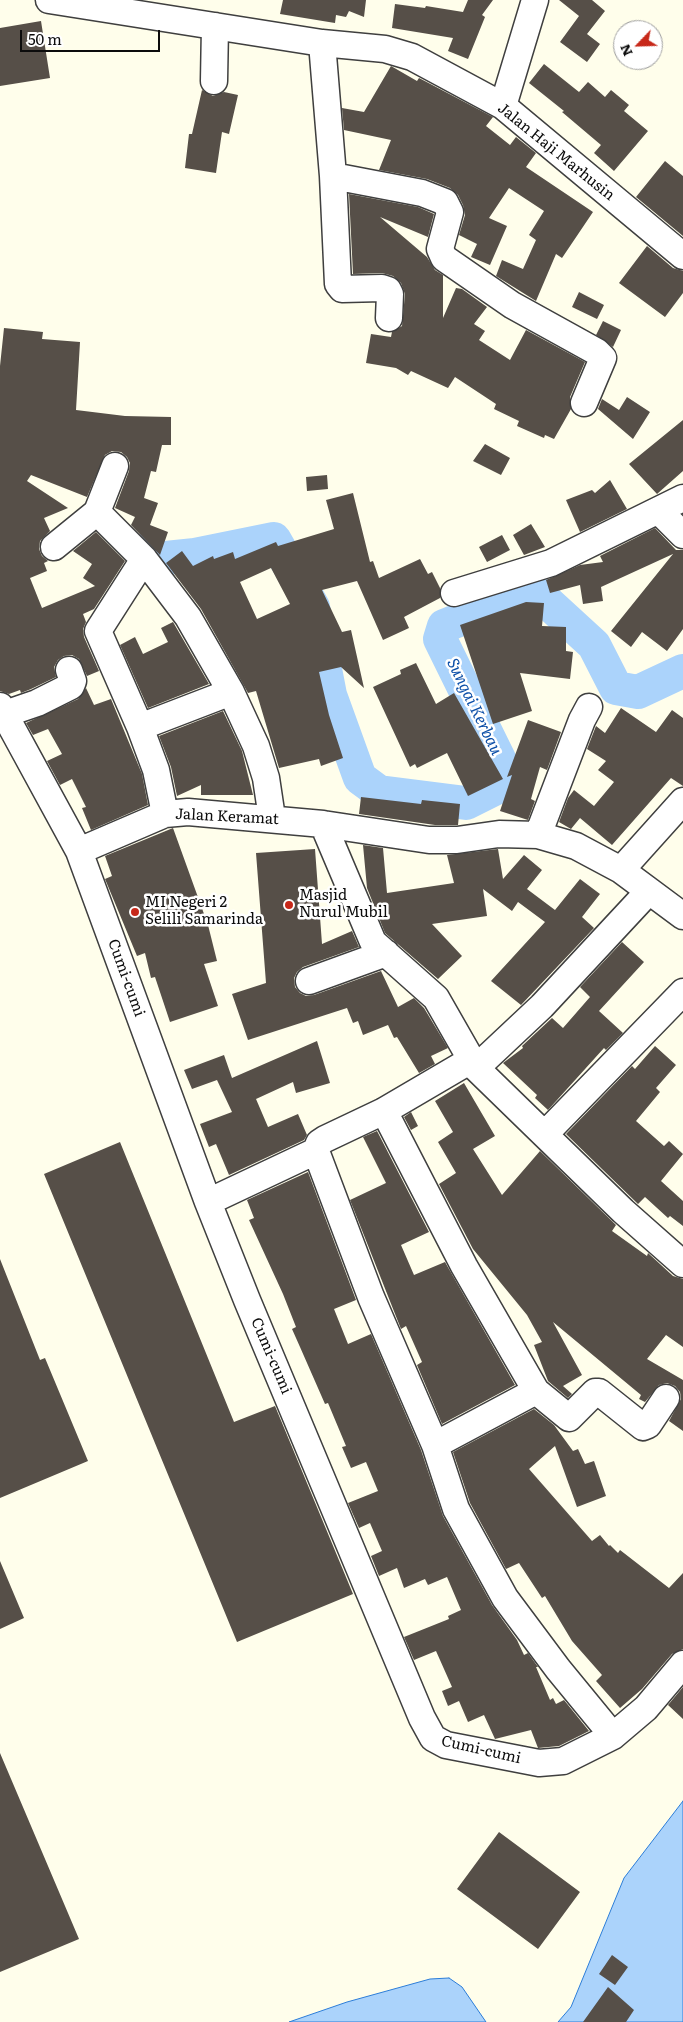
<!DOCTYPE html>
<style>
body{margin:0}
#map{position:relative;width:683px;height:2022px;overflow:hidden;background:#fffeeb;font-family:Literata,serif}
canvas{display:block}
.north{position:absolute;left:613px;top:20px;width:50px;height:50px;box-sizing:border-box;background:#fff;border:1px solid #9e9e9e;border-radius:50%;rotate:246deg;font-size:14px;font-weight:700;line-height:20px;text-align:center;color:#0c0c0c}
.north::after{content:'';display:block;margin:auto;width:18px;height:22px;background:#c72819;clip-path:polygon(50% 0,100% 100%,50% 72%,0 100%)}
.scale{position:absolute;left:20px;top:30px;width:140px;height:22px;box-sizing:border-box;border:2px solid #0c0c0c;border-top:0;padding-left:6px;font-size:15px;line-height:18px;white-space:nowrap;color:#0c0c0c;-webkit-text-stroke:4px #fff;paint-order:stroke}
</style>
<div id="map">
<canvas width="683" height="2022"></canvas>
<div class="north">N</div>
<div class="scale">50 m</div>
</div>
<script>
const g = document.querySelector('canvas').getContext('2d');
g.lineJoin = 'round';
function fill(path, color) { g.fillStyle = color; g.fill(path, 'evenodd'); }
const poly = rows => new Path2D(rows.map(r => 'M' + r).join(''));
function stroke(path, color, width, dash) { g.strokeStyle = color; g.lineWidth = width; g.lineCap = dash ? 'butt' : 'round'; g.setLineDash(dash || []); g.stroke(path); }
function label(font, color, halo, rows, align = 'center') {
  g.font = font + ' Literata,serif'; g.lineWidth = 5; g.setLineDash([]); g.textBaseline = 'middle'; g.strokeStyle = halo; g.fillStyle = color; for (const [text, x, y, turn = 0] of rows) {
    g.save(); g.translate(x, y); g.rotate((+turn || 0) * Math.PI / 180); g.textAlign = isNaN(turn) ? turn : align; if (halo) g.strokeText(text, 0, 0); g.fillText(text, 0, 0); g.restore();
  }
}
const water = poly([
 [683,1801,683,2022,558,2022,571,2007,624,1878,683,1801],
 [449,1978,462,1987,486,2022,289,2022,347,2002,430,1979,449,1978]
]);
const river = poly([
 [143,551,156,559,195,555,274,539,313,607,330,695,360,778,379,792,466,803,504,784,501,763,440,639,444,626,534,590,594,645,616,688,638,692,683,671]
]);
const building = poly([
 [283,0,366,0,364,17,349,11,346,17,336,15,335,23,280,14],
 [468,0,493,0,482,15,485,17,468,59,448,51,453,38,392,28,395,4,425,8,426,6,463,12],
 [559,0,592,0,605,11,587,34,600,44,587,62,560,42,579,16],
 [41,21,50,78,0,86,0,28],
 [544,64,579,92,588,82,605,97,611,90,629,105,624,111,648,131,614,171,594,153,601,145,562,112,564,111,529,83],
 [391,66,417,81,419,78,493,117,486,126,510,145,516,137,536,153,526,167,593,212,562,258,556,254,536,301,496,276,502,260,523,269,536,240,529,235,544,211,509,188,489,218,507,226,490,265,471,257,477,244,459,235,465,215,463,205,458,195,450,188,427,179,379,170,391,140,344,130,342,108,364,112],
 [202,90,213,96,224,92,238,95,229,134,222,132,216,173,185,168,189,134,192,134],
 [665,161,683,176,683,236,636,197],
 [349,194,418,207,434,214,428,237,380,217,427,257,435,270,443,275,443,318,456,288,462,289,487,307,474,324,485,331,479,340,510,360,526,330,585,362,570,397,571,409,554,439,545,435,544,438,517,426,519,421,494,409,496,404,455,377,448,388,411,371,408,375,396,368,366,363,371,334,391,337,392,332,402,326,405,294,401,283,393,276,382,273,353,274],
 [647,246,673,268,683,271,683,293,665,317,619,283],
 [579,292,604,305,597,319,572,307],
 [603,321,621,330,613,347,596,335],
 [4,328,43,332,42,339,80,342,76,410,125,416,171,417,171,445,162,445,156,472,151,471,144,498,158,503,150,525,168,532,160,555,131,525,135,517,115,508,129,471,130,463,127,457,121,452,112,451,105,455,87,497,31,475,27,481,68,508,44,518,50,531,40,541,39,549,42,556,48,561,44,563,47,571,30,578,42,608,95,586,83,578,92,564,73,551,96,532,125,561,94,609,83,614,86,622,83,629,84,637,99,671,87,676,79,659,72,655,64,656,58,660,54,667,56,677,31,689,21,693,20,690,9,694,0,691,0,366],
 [627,397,650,412,633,439,598,409,602,399,619,410],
 [683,420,683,471,657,494,629,464],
 [485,444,510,458,501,475,473,461],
 [327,475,328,489,307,491,306,477],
 [610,480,627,509,580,532,566,500,592,490,595,493],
 [353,493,370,562,373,561,379,578,420,559,428,574,432,572,440,588,440,598,404,617,409,628,383,640,357,581,322,590,342,632,351,630,364,688,341,667,319,672,329,715,343,758,321,766,319,759,279,768,256,691,248,693,201,609,166,563,182,551,193,566,213,556,214,559,233,552,235,559,276,542,278,546,334,529,326,500],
 [271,568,290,604,257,619,240,582],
 [531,524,545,547,524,555,513,535],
 [655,528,676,550,683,550,683,629,667,651,642,632,631,647,611,631,673,554,601,587,603,601,583,604,580,585,550,593,546,580,580,565,603,562,600,556],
 [502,535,510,550,487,562,479,547],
 [526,602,544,603,542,626,566,627,566,651,573,652,570,679,520,673,532,711,493,724,460,625],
 [173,622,209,684,148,708,120,645,135,637,143,654,168,642,161,628],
 [416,663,436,704,454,693,503,779,468,796,447,753,417,768,415,764,410,767,373,687,401,674,400,670],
 [86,688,94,705,111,699,142,774,148,805,91,830,82,808,86,807,72,779,60,785,47,761,62,754,48,729,33,735,26,723,78,699],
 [621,708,656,732,672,710,683,718,683,786,671,778,612,845,580,818,571,829,559,822,568,798,574,790,594,806,614,782,598,770,606,761,587,749,596,726,605,733],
 [223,711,242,751,253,795,201,795,201,785,177,796,171,767,159,736],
 [528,720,561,732,547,770,540,767,531,799,535,801,528,820,500,811,512,775,507,777],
 [361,797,421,804,422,800,460,804,458,825,435,825,359,814],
 [173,828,208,925,217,961,204,964,218,1006,170,1022,155,977,151,978,145,953,137,956,105,879,112,876,105,856],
 [363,845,383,848,387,893,454,883,447,855,498,849,503,879,524,855,542,870,527,889,555,910,580,879,600,894,582,917,594,928,521,1005,491,981,545,922,518,902,512,911,483,889,487,916,432,924,462,956,438,979,385,933,367,888],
 [315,849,322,944,352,931,359,947,303,967,297,972,294,978,295,987,300,993,306,996,314,995,381,971,398,1007,414,998,424,1008,448,1048,431,1056,435,1064,419,1073,397,1037,394,1038,388,1025,363,1035,358,1021,353,1023,347,1008,248,1040,232,994,266,983,256,853],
 [622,942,644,962,599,1011,623,1033,606,1050,604,1048,548,1110,535,1098,537,1095,503,1063,523,1048,522,1046,552,1018,563,1028,590,997,580,987],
 [317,1041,330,1083,296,1093,293,1082,256,1099,268,1127,298,1114,307,1135,304,1140,229,1175,216,1144,209,1147,200,1124,232,1112,217,1080,192,1089,184,1070,224,1055,232,1078],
 [655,1046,676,1065,656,1088,660,1092,636,1121,664,1146,669,1141,683,1154,661,1181,683,1201,683,1226,670,1216,668,1218,645,1197,638,1204,566,1134,632,1066,635,1069],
 [464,1083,495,1136,473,1149,502,1195,540,1151,616,1225,612,1231,647,1256,648,1253,673,1276,683,1279,683,1347,666,1335,647,1359,683,1380,683,1431,669,1421,681,1399,680,1392,675,1386,667,1383,659,1385,645,1402,639,1399,641,1395,553,1322,582,1375,563,1386,572,1394,568,1398,548,1381,534,1345,542,1342,527,1315,473,1249,439,1184,456,1173,438,1142,453,1132,435,1101],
 [411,1112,418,1126,411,1130,404,1117],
 [377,1131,429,1232,401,1245,414,1275,445,1262,515,1385,442,1424,417,1365,422,1362,406,1326,401,1329,350,1200,386,1183,363,1137],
 [120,1142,234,1422,275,1406,353,1594,237,1642,44,1174],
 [308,1172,356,1300,334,1309,348,1344,371,1334,421,1450,443,1516,492,1605,517,1640,524,1655,528,1653,538,1667,536,1667,550,1700,553,1698,556,1704,564,1700,589,1731,559,1746,538,1748,531,1730,495,1739,484,1715,468,1722,459,1701,448,1706,442,1691,452,1687,436,1651,414,1660,404,1637,449,1619,448,1616,461,1610,447,1577,428,1585,425,1579,404,1588,397,1568,379,1576,371,1556,382,1551,370,1523,359,1528,348,1503,378,1491,366,1462,351,1468,342,1447,346,1446,328,1403,325,1404,300,1347,292,1329,296,1327,283,1294,249,1220,254,1218,247,1200],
 [0,1259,40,1360,45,1358,88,1461,0,1498],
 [534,1409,554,1425,573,1451,578,1449,585,1464,594,1461,606,1496,577,1507,555,1446,529,1469,592,1541,600,1535,609,1546,610,1545,618,1553,620,1550,669,1588,683,1573,683,1649,672,1654,642,1689,620,1708,596,1681,602,1675,572,1641,545,1596,542,1598,519,1563,506,1569,470,1503,453,1452],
 [0,1561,24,1618,0,1629],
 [683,1687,683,1719,668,1705],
 [0,1753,79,1939,0,1972],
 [499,1832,580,1892,538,1949,457,1889],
 [612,1955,628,1967,615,1985,599,1974],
 [608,1987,634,2010,626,2022,583,2022]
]);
const minor = poly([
 [49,0,322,43,385,49,412,57,503,106,683,256],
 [322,43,333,176,338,284,342,289,382,288,388,290,390,294,389,318],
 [214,81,215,26],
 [503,106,535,0],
 [333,176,422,193,445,202,450,212,440,249,444,258,512,305,597,352,603,358,584,403],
 [115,466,97,512,144,559,188,617,231,692,256,746,266,778,272,818],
 [659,511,683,535],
 [54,547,97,512],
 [144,559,98,631,140,727,156,770,165,814],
 [454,593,551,563,683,498],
 [0,706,79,851,208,1202,247,1300,422,1718,433,1738,446,1745,539,1763,563,1761,613,1736,646,1708,683,1664],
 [5,714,37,703,71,686,73,681,69,670],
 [140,727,231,692],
 [683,801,621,870,683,916],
 [538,835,582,720,589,707],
 [79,851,165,814,188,812,323,824],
 [621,870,576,846,538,835,499,834,457,840,429,840,323,824,373,942,436,998,476,1068,623,1211,683,1264],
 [309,981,386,953],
 [471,1060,384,1111,325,1139,319,1143,316,1151,371,1297,435,1445,456,1509,505,1598,558,1669,613,1736],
 [476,1068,542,1006,649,891],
 [384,1111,464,1266,536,1391,435,1445],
 [545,1134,683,992],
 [208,1202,316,1151],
 [536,1391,569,1418,595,1392,599,1392,643,1427,648,1425,666,1398]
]);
const markers = [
 [289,905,5,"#c72819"],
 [135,912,5,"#c72819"]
];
const streetNames = [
 ["Jalan Haji Marhusin",556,152,39],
 ["Jalan Keramat",227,817,3],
 ["Cumi-cumi",126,978,70],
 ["Cumi-cumi",271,1356,67],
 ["Cumi-cumi",481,1750,13]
];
const poiNames = [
 ["Masjid",299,896],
 ["Nurul Mubil",299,913],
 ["MI Negeri 2",145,903],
 ["Selili Samarinda",145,920]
];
const waterNames = [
 ["Sungai Kerbau",474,707,64]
];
fill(water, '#abd3fb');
stroke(water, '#2c7dd8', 1);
stroke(river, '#abd3fb', 34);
fill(building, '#564f48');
stroke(minor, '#3f3f3f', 29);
stroke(minor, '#fff', 26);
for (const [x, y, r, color] of markers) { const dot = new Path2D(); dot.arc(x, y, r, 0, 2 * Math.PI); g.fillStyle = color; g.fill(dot); stroke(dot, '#fff', 2); }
label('15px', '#0c0c0c', '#fff', streetNames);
label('15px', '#0c0c0c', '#fff', poiNames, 'left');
label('italic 16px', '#0c4fa8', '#fff', waterNames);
</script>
